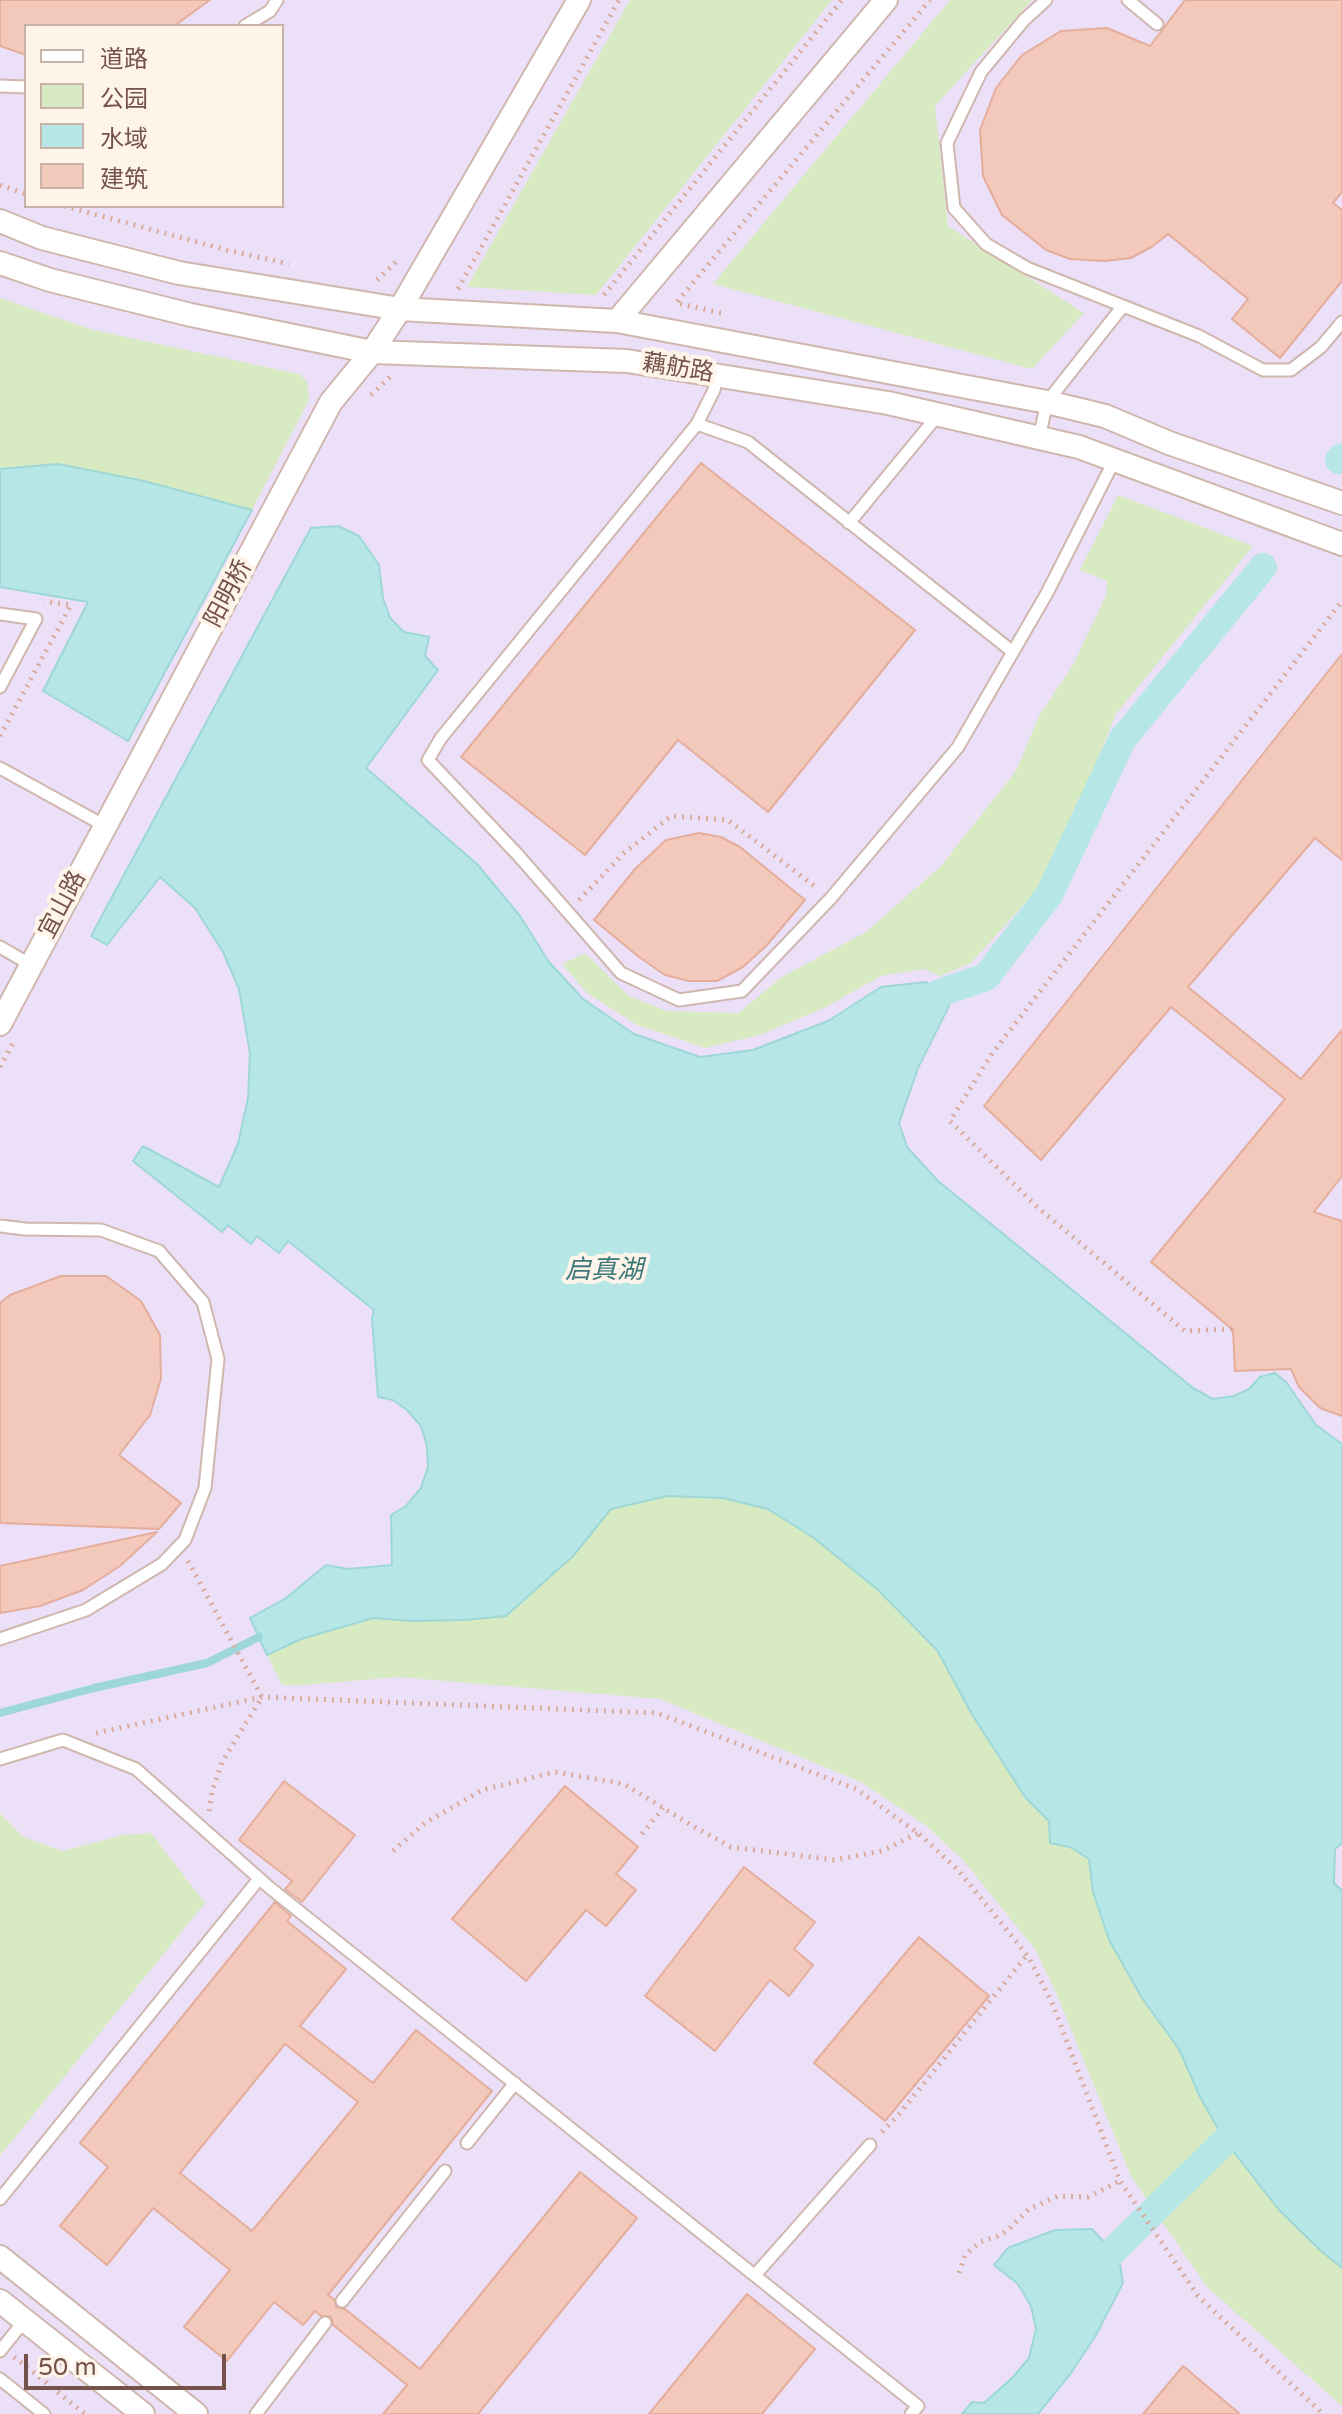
<!DOCTYPE html>
<meta charset="utf-8">
<style>
body{margin:0}
#map{position:relative;width:1342px;height:2414px;overflow:hidden;background:#fcefe3;font-family:"Varela Round","Noto Sans SC",sans-serif}
canvas{display:block}
.legend{position:absolute;left:24px;top:24px;width:260px;height:184px;box-sizing:border-box;background:#fff4e9;border:2px solid #c8b3a9;margin:0;padding:10px 14px;list-style:none;font-size:24px;color:#755249}
.legend li{display:flex;align-items:center;gap:16px;height:40px}
.legend b{width:40px;border:2px solid #c8b3a9}
.scale{position:absolute;left:24px;top:2354px;width:202px;height:36px;box-sizing:border-box;border:4px solid #755249;border-top:0;padding-left:10px;font-size:24px;line-height:28px;white-space:nowrap;color:#755249;-webkit-text-stroke:6px #fff4e9;paint-order:stroke}
</style>
<div id="map">
<canvas width="1342" height="2414"></canvas>
<ul class="legend">
<li><b style="height:10px;background:#fff"></b>道路</li>
<li><b style="height:22px;background:#d7eac1"></b>公园</li>
<li><b style="height:22px;background:#b7e6e6"></b>水域</li>
<li><b style="height:22px;background:#f2c9ba"></b>建筑</li>
</ul>
<div class="scale">50 m</div>
</div>
<script>
const g = document.querySelector('canvas').getContext('2d');
g.lineJoin = 'round';
function fill(path, color) { g.fillStyle = color; g.fill(path, 'evenodd'); }
const poly = rows => new Path2D(rows.map(r => 'M' + r).join(''));
function stroke(path, color, width, dash) { g.strokeStyle = color; g.lineWidth = width; g.lineCap = dash ? 'butt' : 'round'; g.setLineDash(dash || []); g.stroke(path); }
function label(font, color, halo, rows, align = 'center') {
  g.font = font + ' "Varela Round","Noto Sans SC",sans-serif'; g.lineWidth = 8; g.setLineDash([]); g.textBaseline = 'middle'; g.strokeStyle = halo; g.fillStyle = color; for (const [text, x, y, turn = 0] of rows) {
    g.save(); g.translate(x, y); g.rotate((+turn || 0) * Math.PI / 180); g.textAlign = isNaN(turn) ? turn : align; if (halo) g.strokeText(text, 0, 0); g.fillText(text, 0, 0); g.restore();
  }
}
const education = poly([
 [0,0,1342,0,1342,2414,0,2414],
 [26,26,282,26,282,206,26,206]
]);
const green = poly([
 [630,0,832,0,596,295,467,287],
 [950,0,1032,0,935,106,948,226,1084,313,1032,369,713,284],
 [0,298,93,330,299,374,307,382,309,400,252,510,144,481,58,464,0,469],
 [1118,495,1253,546,1116,714,1082,798,1037,890,971,963,940,976,924,969,881,976,824,1008,760,1035,705,1048,637,1025,587,993,562,964,585,953,629,996,667,1011,739,1013,780,978,866,932,940,867,1016,771,1039,716,1073,665,1106,596,1107,581,1080,570],
 [667,1496,723,1498,768,1509,814,1538,878,1590,937,1650,973,1716,1025,1797,1049,1821,1070,1847,1089,1859,1093,1892,1109,1940,1142,1998,1179,2049,1200,2097,1225,2141,1280,2211,1320,2250,1342,2268,1342,2406,1207,2287,1131,2176,1057,1995,1035,1949,964,1861,925,1825,861,1782,660,1699,397,1677,304,1685,282,1685,267,1655,301,1639,373,1618,411,1621,464,1620,506,1616,573,1556,611,1509],
 [0,1813,23,1837,63,1851,123,1835,151,1833,205,1903,0,2156]
]);
const water = poly([
 [58,464,144,481,252,510,128,741,43,691,88,602,0,587,0,469,58,464],
 [338,526,359,536,379,565,383,598,390,618,404,632,429,637,425,656,438,670,366,768,477,864,520,916,549,962,583,999,634,1034,700,1057,753,1050,828,1021,881,987,926,982,949,1006,918,1068,899,1123,907,1147,938,1181,1193,1388,1213,1399,1234,1396,1249,1389,1260,1377,1275,1373,1286,1382,1316,1425,1342,1444,1342,1843,1335,1849,1334,1883,1342,1891,1342,2268,1320,2250,1280,2211,1225,2141,1200,2097,1179,2049,1142,1998,1109,1940,1093,1892,1089,1859,1070,1847,1050,1843,1049,1821,1025,1797,973,1716,937,1650,878,1590,814,1538,768,1509,723,1498,667,1496,611,1509,573,1556,506,1616,464,1620,411,1621,373,1618,301,1639,267,1655,250,1618,286,1598,326,1565,348,1569,392,1565,391,1515,406,1506,421,1488,428,1467,427,1446,421,1426,407,1410,393,1400,378,1397,372,1319,374,1310,288,1241,279,1253,257,1236,251,1244,228,1225,222,1232,133,1161,143,1146,219,1187,238,1144,248,1098,250,1053,239,989,223,952,195,908,160,877,107,945,91,936,311,528,338,526],
 [1092,2229,1119,2258,1123,2283,1096,2335,1071,2373,1038,2414,962,2414,972,2402,984,2403,1013,2377,1029,2358,1036,2329,1031,2306,1018,2284,994,2265,1008,2248,1055,2230,1092,2229]
]);
const stream = poly([
 [0,1713,94,1688,207,1663,259,1637]
]);
const canal = poly([
 [1339,460,1342,457],
 [937,994,986,977,1049,895,1122,740,1263,567],
 [1114,2250,1225,2141]
]);
const building = poly([
 [0,0,210,0,174,26,26,26,26,55,0,46,0,0],
 [1185,0,1342,0,1342,192,1333,203,1342,210,1342,281,1280,358,1232,319,1248,299,1168,234,1153,246,1131,258,1105,261,1070,259,1046,250,1002,215,983,176,980,130,996,88,1022,55,1061,31,1107,28,1150,46,1185,0],
 [701,463,915,630,768,812,678,740,585,855,461,757,701,463],
 [1342,654,1342,860,1315,838,1188,987,1301,1079,1342,1030,1342,1176,1314,1212,1342,1221,1342,1416,1320,1408,1299,1387,1291,1369,1235,1371,1233,1330,1151,1262,1285,1099,1171,1007,1041,1160,984,1106,1342,654],
 [699,833,721,837,740,847,805,900,767,945,743,967,717,981,689,981,665,975,639,957,594,920,635,869,666,840,699,833],
 [61,1276,106,1276,141,1301,160,1335,161,1379,150,1415,119,1455,181,1503,159,1529,0,1523,0,1303,10,1295,61,1276],
 [157,1532,120,1566,83,1590,40,1606,0,1613,0,1566,157,1532],
 [284,1781,355,1835,302,1902,285,1889,292,1881,239,1840,284,1781],
 [565,1786,638,1847,616,1874,636,1890,606,1926,586,1910,526,1981,452,1919,565,1786],
 [744,1867,815,1922,794,1949,813,1965,789,1996,770,1980,715,2051,645,1996,744,1867],
 [275,1902,291,1916,287,1921,346,1969,300,2026,373,2083,416,2030,492,2091,328,2295,334,2299,336,2307,345,2309,420,2369,580,2172,637,2218,478,2414,383,2414,407,2385,333,2325,331,2317,321,2316,315,2311,303,2325,274,2302,227,2361,184,2327,230,2270,153,2208,107,2265,60,2226,108,2167,80,2143,275,1902],
 [285,2044,358,2102,252,2231,180,2173,285,2044],
 [919,1937,989,1996,885,2121,814,2063,919,1937],
 [747,2294,815,2349,762,2414,649,2414,747,2294],
 [1183,2366,1240,2414,1143,2414,1183,2366]
]);
const path = poly([
 [0,185,26,194],
 [64,206,227,250,289,264],
 [377,280,398,260],
 [458,289,619,0],
 [604,295,842,0],
 [721,313,676,303,930,0],
 [371,395,390,377],
 [0,736,71,605,44,601],
 [579,900,623,854,671,816,728,820,817,888],
 [0,1067,13,1043],
 [1232,1329,1185,1331,1036,1206,950,1121,991,1055,1342,601],
 [188,1561,262,1697,222,1762,212,1792,209,1811],
 [96,1733,262,1697,657,1713,856,1789,918,1833,958,1870,1027,1955,1051,2000,1120,2181,1198,2296,1323,2414],
 [642,1834,663,1808],
 [393,1851,425,1823,482,1790,555,1772,624,1784,691,1825,731,1847,834,1860,882,1851,918,1833],
 [882,2132,900,2113,1027,1955],
 [959,2273,965,2255,980,2242,998,2236,1008,2230,1029,2209,1058,2196,1088,2197,1120,2181],
 [14,2357,85,2414]
]);
const lane = poly([
 [1046,0,1024,20,981,72,947,143,954,208,986,244,1027,268,1199,336,1263,370,1291,370,1321,347,1342,322],
 [1128,0,1157,24],
 [245,26,270,11,277,0],
 [0,86,26,87],
 [717,376,714,390,697,424,441,738,428,760,518,855,621,973,679,1000,742,991,831,898,958,747,1047,593,1114,461],
 [697,424,748,442,1013,652],
 [1039,438,1047,402,1123,306],
 [849,523,938,415],
 [0,614,36,619,0,687],
 [0,768,105,826],
 [0,947,31,965],
 [0,1226,25,1229,101,1230,159,1251,203,1302,218,1359,205,1488,185,1540,162,1564,86,1610,0,1639],
 [0,1759,63,1740,136,1769,270,1888,918,2406,911,2414],
 [467,2143,515,2083],
 [0,2199,259,1879],
 [755,2275,870,2145],
 [342,2301,445,2171],
 [0,2351,24,2321],
 [0,2379,44,2414],
 [256,2414,325,2323]
]);
const street = poly([
 [0,221,42,238,179,273,400,309,617,321,1047,402,1105,416,1169,443,1342,503],
 [0,263,50,280,191,315,372,352,627,361,888,403,1079,447,1342,544],
 [617,321,886,0],
 [0,1024,331,402,372,352,400,309,579,0],
 [0,2257,196,2414],
 [0,2301,143,2414]
]);
const streetNames = [
 ["藕舫路",678,369,9],
 ["阳明桥",229,594,-62],
 ["宜山路",63,905,-62]
];
const waterNames = [
 ["启真湖",604,1271]
];
fill(education, '#ece0f9');
fill(green, '#d7eac1');
fill(water, '#b7e6e6');
stroke(water, '#9ed7d8', 2);
stroke(stream, '#9ed7d8', 8);
stroke(canal, '#b7e6e6', 28);
fill(building, '#f2c9ba');
stroke(building, '#e5ad9b', 2);
stroke(lane, '#d0b7ad', 15);
stroke(street, '#d0b7ad', 26);
stroke(path, '#d7ac9e', 5, [2, 6]);
stroke(lane, '#fff', 11);
stroke(street, '#fff', 22);
label('24px', '#755249', '#fff4e9', streetNames);
label('italic 26px', '#3c787a', '#fff4e9', waterNames);
</script>
